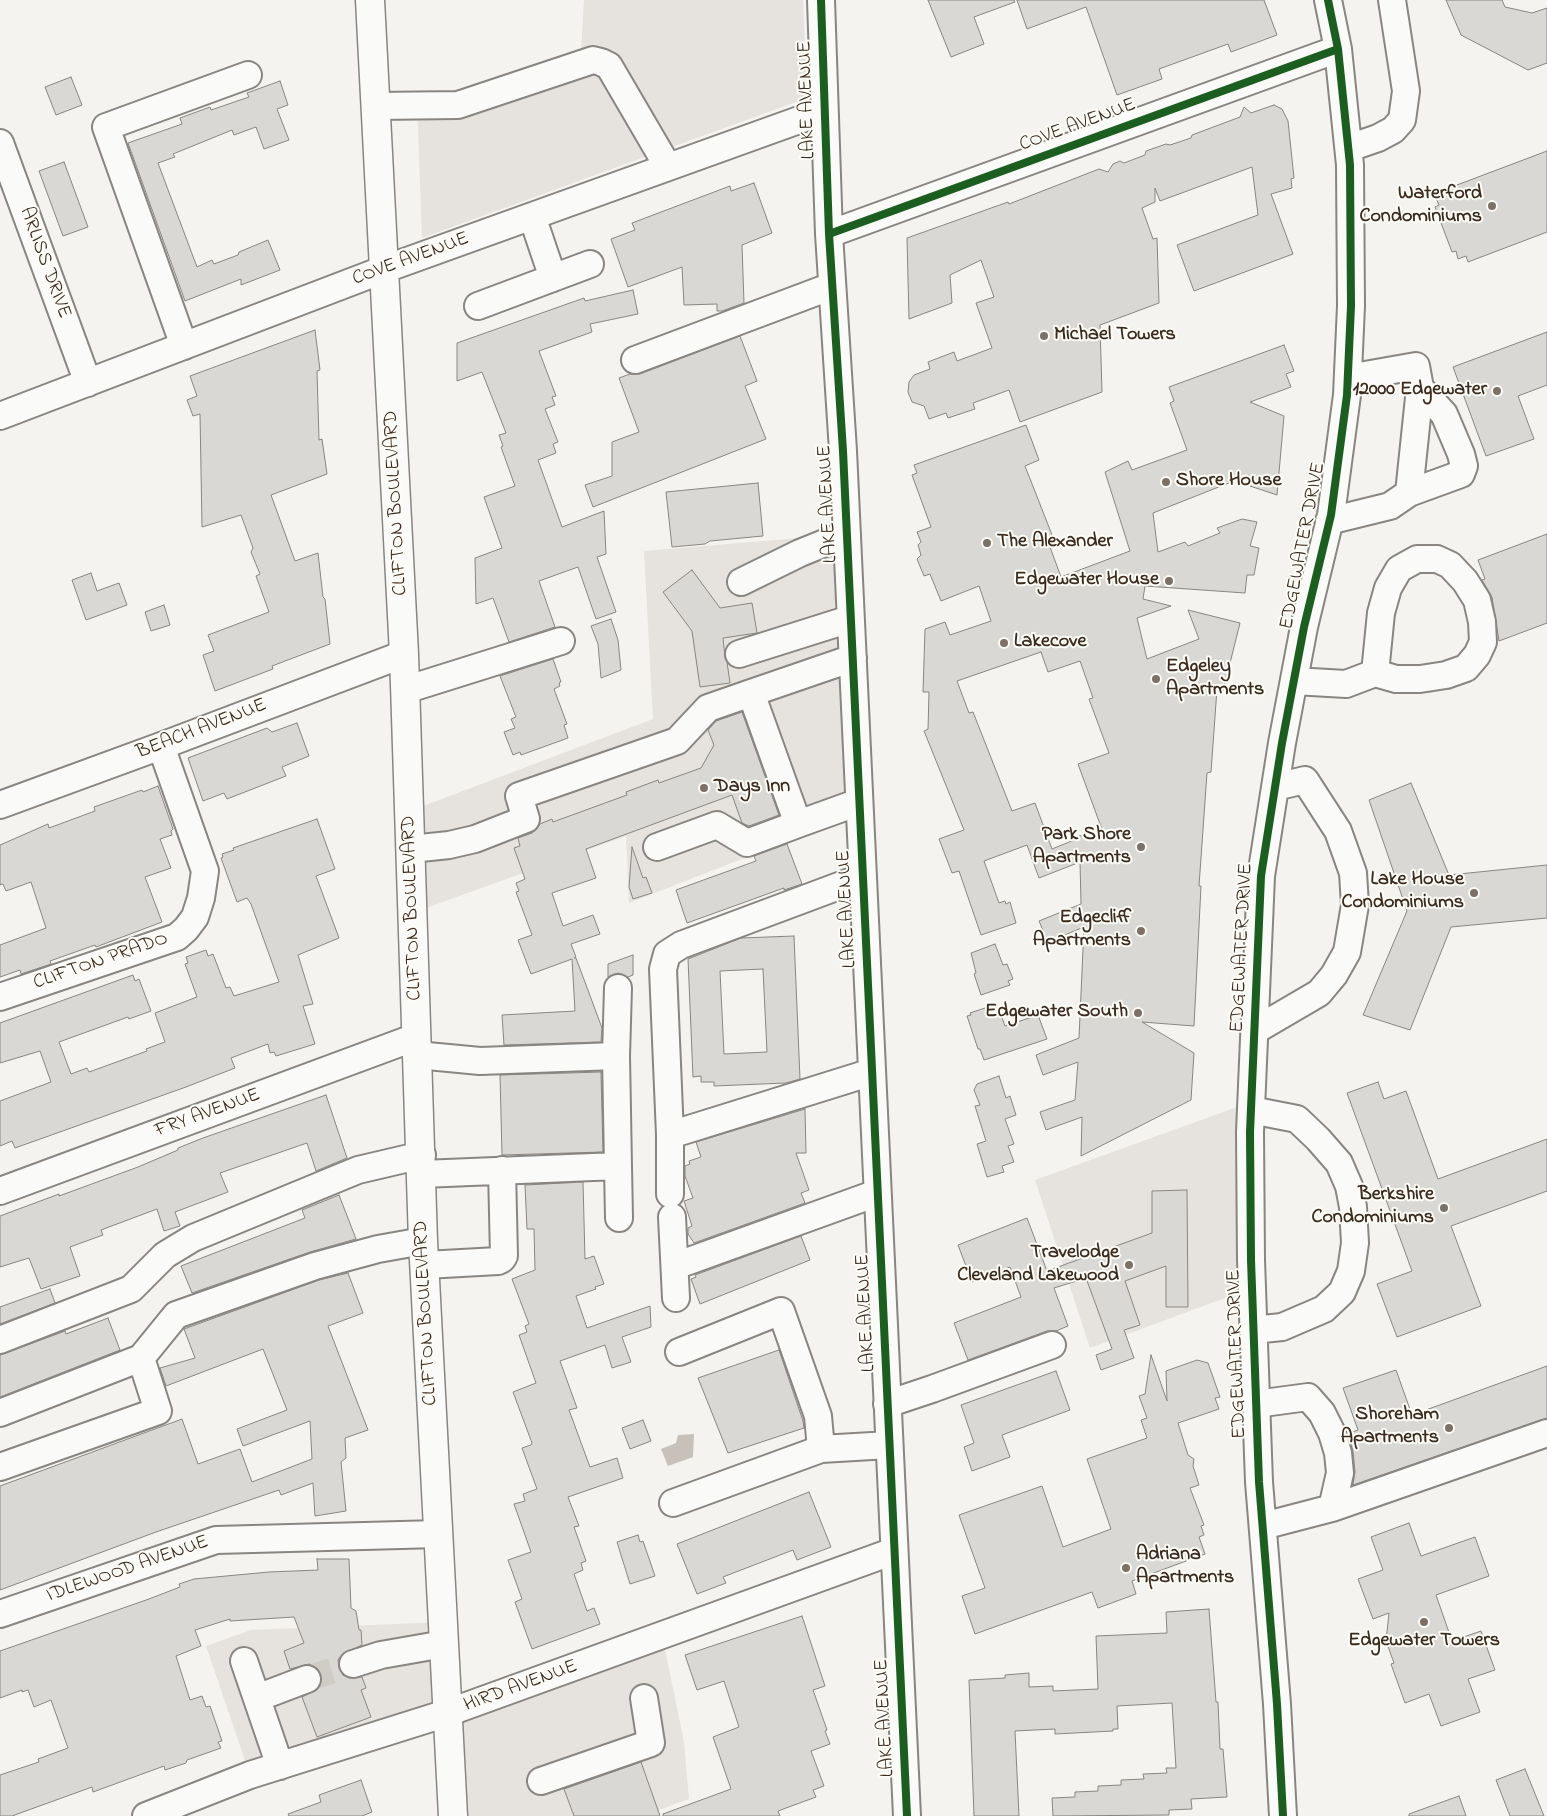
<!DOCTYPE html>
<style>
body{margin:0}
canvas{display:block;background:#f4f3ef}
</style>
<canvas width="1547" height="1816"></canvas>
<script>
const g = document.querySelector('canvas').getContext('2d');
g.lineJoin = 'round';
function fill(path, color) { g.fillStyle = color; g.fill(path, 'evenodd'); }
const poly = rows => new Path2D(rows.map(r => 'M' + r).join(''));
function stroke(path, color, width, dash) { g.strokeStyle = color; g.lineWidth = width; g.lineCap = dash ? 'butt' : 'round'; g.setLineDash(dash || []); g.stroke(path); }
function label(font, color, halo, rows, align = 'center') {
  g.font = font + ' "Indie Flower",sans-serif'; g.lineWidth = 4; g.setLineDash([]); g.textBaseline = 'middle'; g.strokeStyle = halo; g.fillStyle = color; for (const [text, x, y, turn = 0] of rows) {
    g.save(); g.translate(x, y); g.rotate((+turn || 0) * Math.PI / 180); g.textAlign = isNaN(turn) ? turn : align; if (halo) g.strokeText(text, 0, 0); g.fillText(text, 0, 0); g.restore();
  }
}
const built = poly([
 [584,0,803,0,807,98,422,238,417,101,457,97,581,52],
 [847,534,860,813,629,903,626,836,412,913,410,811,653,719,644,551],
 [1251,1102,1252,1288,1090,1348,1035,1180],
 [442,1622,447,1713,662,1635,684,1742,689,1799,648,1814,648,1816,453,1816,447,1714,250,1775,206,1646,251,1630]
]);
const water = poly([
 [694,1434,693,1457,668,1466,661,1449,676,1443,678,1435]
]);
const building = poly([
 [928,0,1014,0,1015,2,974,17,984,44,951,57,928,0],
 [1017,0,1264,0,1277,35,1231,52,1228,44,1159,69,1162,79,1117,95,1086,7,1027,29,1017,0],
 [1446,0,1502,0,1505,7,1532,13,1547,8,1547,63,1528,70,1461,35,1446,0],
 [71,77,82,105,56,115,45,87,71,77],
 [280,81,288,105,277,109,289,140,264,149,256,127,234,135,232,130,173,154,175,157,158,163,197,267,212,260,214,264,238,255,239,252,268,240,280,270,241,285,241,279,185,301,128,143,182,124,180,118,210,107,211,110,249,97,247,93,280,81],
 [1274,105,1282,109,1288,121,1294,178,1291,179,1292,188,1271,194,1293,254,1194,291,1177,245,1258,215,1252,167,1160,201,1155,188,1155,202,1142,208,1153,239,1157,238,1159,303,1100,325,1102,392,1020,422,1009,390,973,403,975,409,948,418,946,413,929,419,924,406,912,402,908,392,909,382,914,375,930,369,928,362,954,352,957,361,992,348,976,303,994,297,981,260,950,275,952,303,909,319,907,238,1008,202,1009,204,1099,169,1108,172,1113,164,1120,161,1124,163,1145,155,1146,151,1166,144,1170,145,1191,138,1192,135,1240,117,1244,107,1251,113,1274,105],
 [1547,151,1547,232,1468,262,1466,256,1458,259,1456,251,1452,252,1435,207,1439,205,1436,198,1443,195,1441,191,1547,151],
 [64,162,88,227,63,236,39,171,64,162],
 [754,183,772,233,742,245,744,303,722,311,717,311,717,304,684,305,682,267,628,287,611,239,635,230,632,223,730,186,731,191,754,183],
 [633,290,638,314,590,324,592,332,539,351,556,396,552,397,555,405,545,409,558,442,553,444,556,453,538,460,562,527,604,511,606,554,597,557,616,612,596,619,578,567,539,581,555,627,509,642,493,598,476,604,475,558,502,548,484,497,515,486,501,447,503,446,499,435,506,433,482,372,457,381,457,343,584,298,585,301,633,290],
 [315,330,320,370,317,371,319,440,322,439,327,474,271,495,295,561,318,553,323,597,325,599,330,644,272,666,273,669,215,691,203,655,214,651,208,635,269,612,256,576,260,574,251,552,253,548,241,515,202,527,200,414,193,416,187,400,197,396,190,376,315,330],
 [1547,332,1547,385,1518,396,1534,439,1486,456,1453,367,1547,332],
 [740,336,757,381,745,386,766,439,593,507,585,485,612,476,612,442,639,432,619,378,630,374,640,374,740,336],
 [1284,345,1294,371,1286,374,1291,387,1250,402,1284,416,1277,495,1250,486,1249,475,1153,513,1158,552,1185,542,1188,546,1220,533,1217,528,1242,519,1257,522,1250,546,1259,548,1254,575,1247,575,1245,593,1145,586,1143,599,1171,606,1137,618,1147,659,1199,639,1188,610,1240,623,1223,691,1217,689,1211,772,1207,773,1199,886,1201,886,1194,1026,1142,1022,1194,1053,1191,1100,1081,1156,1082,1117,1046,1130,1040,1112,1075,1100,1078,1062,1043,1075,1036,1055,1079,1038,1084,927,1048,942,1039,921,1081,904,1080,862,1039,878,1027,845,984,861,999,903,1005,901,1006,904,1010,902,1016,923,981,935,959,871,952,873,939,839,964,830,924,731,928,729,929,692,923,692,925,629,945,622,950,635,991,621,979,586,941,601,930,574,924,576,917,559,921,555,918,545,921,542,917,532,931,527,912,475,917,473,914,465,1026,425,1039,460,1025,466,1056,545,1050,547,1061,577,1130,551,1105,472,1128,461,1132,470,1187,450,1170,403,1174,401,1169,387,1284,345],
 [1041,652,1048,672,1080,661,1093,698,1089,699,1109,753,1078,764,1104,835,1079,836,1079,838,1052,849,1035,803,1012,811,973,712,969,713,957,681,1041,652],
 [758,483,763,536,710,541,705,544,672,547,666,492,758,483],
 [1547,534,1547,623,1499,641,1492,597,1482,580,1485,579,1478,560,1547,534],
 [692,570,720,608,752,603,757,633,723,638,725,658,727,662,730,683,700,687,692,631,663,592,692,570],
 [91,573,97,591,119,583,127,605,86,620,72,580,91,573],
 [164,605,170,625,151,631,145,612,164,605],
 [611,619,618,640,621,670,601,678,598,644,591,626,611,619],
 [553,659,561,682,559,683,560,686,554,689,567,724,564,725,568,738,521,755,520,752,513,755,504,732,515,728,511,719,516,717,500,676,553,659],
 [742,712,779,815,749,826,742,823,732,795,586,849,596,878,552,893,563,926,593,915,600,934,571,944,576,957,574,958,576,958,602,1028,601,1042,504,1045,502,1015,575,1011,572,959,531,974,518,940,532,935,516,892,519,891,516,883,525,879,514,848,520,846,518,838,532,833,537,829,540,824,552,819,553,822,627,795,626,792,658,780,659,783,701,768,714,745,708,730,716,721,742,712],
 [297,723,309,756,282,767,286,776,227,799,224,793,203,801,188,758,267,728,272,732,297,723],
 [1411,783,1449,875,1547,865,1547,918,1451,927,1410,1030,1363,1015,1407,911,1369,800,1411,783],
 [158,786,173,829,171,831,172,835,160,839,171,868,145,877,162,922,96,947,95,945,50,961,51,964,21,974,20,970,0,977,0,945,46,928,31,882,6,891,3,884,0,885,0,845,48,824,49,828,95,811,94,807,142,790,143,792,158,786],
 [317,819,335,869,316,876,339,938,298,955,313,1004,303,1006,315,1044,276,1056,274,1052,270,1053,268,1044,231,1058,235,1068,186,1087,15,1148,12,1141,0,1146,0,1101,51,1082,40,1051,0,1063,0,1023,133,975,135,981,139,979,151,1011,129,1019,128,1017,59,1042,71,1074,87,1068,89,1072,147,1051,146,1049,165,1042,155,1013,197,997,185,964,188,963,186,957,206,950,208,956,213,954,226,988,230,987,234,996,279,982,251,904,247,898,237,902,221,858,223,857,222,854,234,850,233,848,317,819],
 [787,844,802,884,784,890,784,888,687,923,676,890,756,861,754,856,787,844],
 [632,847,643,878,646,877,652,893,633,899,629,887,632,847],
 [794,936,800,1079,786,1083,714,1086,714,1082,701,1082,701,1076,693,1077,688,959,741,938,794,936],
 [763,969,767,1052,724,1054,720,971,763,969],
 [995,944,1003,965,1007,964,1013,979,1008,981,1010,985,981,995,974,974,976,973,971,953,995,944],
 [633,955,633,975,628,977,618,973,608,977,608,964,633,955],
 [997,1004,1005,1026,1038,1015,1047,1039,984,1060,980,1049,978,1049,967,1016,971,1015,970,1013,997,1004],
 [601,1072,603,1152,502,1155,500,1075,601,1072],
 [999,1076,1006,1098,1010,1096,1016,1115,1005,1119,1014,1144,1008,1146,1014,1162,1002,1166,1004,1172,987,1177,977,1144,986,1141,975,1106,980,1105,974,1090,977,1084,999,1076],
 [1378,1082,1384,1099,1406,1091,1438,1179,1547,1139,1547,1191,1451,1226,1481,1306,1397,1337,1377,1284,1412,1271,1347,1093,1378,1082],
 [326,1095,347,1158,316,1171,307,1143,220,1173,228,1192,175,1212,180,1226,164,1231,157,1209,101,1230,103,1235,70,1247,80,1276,41,1289,29,1258,0,1267,0,1216,59,1194,59,1196,138,1167,178,1150,178,1148,203,1138,326,1095],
 [805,1109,806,1153,796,1153,809,1190,801,1193,805,1203,694,1243,688,1234,688,1228,692,1226,684,1201,693,1198,685,1176,685,1166,690,1164,689,1161,701,1157,696,1142,805,1109],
 [583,1182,585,1259,594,1256,604,1284,595,1287,596,1289,576,1296,587,1328,650,1306,651,1327,622,1337,631,1362,612,1368,605,1345,560,1361,577,1408,569,1410,590,1467,617,1458,623,1478,568,1497,579,1526,574,1527,586,1561,581,1563,583,1570,574,1574,587,1611,594,1608,600,1624,532,1649,515,1602,522,1599,508,1560,531,1552,514,1504,525,1501,523,1494,537,1489,522,1448,531,1445,532,1443,513,1392,536,1383,519,1335,527,1332,525,1326,529,1324,512,1279,535,1270,534,1229,527,1229,525,1185,583,1182],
 [1187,1190,1188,1307,1166,1307,1166,1266,1125,1281,1140,1325,1124,1330,1134,1358,1101,1370,1096,1355,1112,1349,1086,1278,1054,1288,1068,1326,1056,1331,1047,1331,968,1360,954,1323,1021,1297,1010,1267,972,1282,958,1245,1027,1218,1047,1271,1152,1233,1152,1191,1187,1190],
 [339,1195,356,1239,310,1252,192,1293,181,1266,305,1218,302,1210,339,1195],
 [801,1236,810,1260,700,1304,691,1279,696,1277,695,1275,801,1236],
 [348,1273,363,1313,328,1326,368,1430,345,1438,346,1458,341,1462,346,1511,315,1516,313,1483,281,1495,279,1490,156,1532,0,1590,0,1486,182,1419,198,1464,240,1449,252,1482,312,1459,310,1421,243,1446,237,1429,287,1410,263,1349,166,1386,160,1368,195,1358,184,1329,319,1280,348,1273],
 [50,1289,55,1303,0,1324,0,1307,50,1289],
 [108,1318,120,1350,0,1397,0,1355,65,1331,66,1334,108,1318],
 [779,1350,803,1421,804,1428,728,1453,698,1378,779,1350],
 [1151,1355,1167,1401,1166,1371,1197,1360,1208,1363,1220,1397,1215,1398,1219,1409,1178,1423,1188,1455,1194,1459,1193,1466,1199,1485,1190,1488,1204,1525,1201,1526,1204,1535,1199,1537,1205,1554,1132,1581,1136,1594,1098,1608,1092,1592,975,1634,962,1596,985,1588,959,1515,1042,1486,1063,1547,1111,1529,1087,1459,1147,1438,1141,1420,1147,1418,1139,1396,1145,1394,1151,1355],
 [1547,1366,1547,1418,1353,1485,1355,1472,1353,1451,1348,1434,1358,1430,1343,1388,1396,1370,1412,1415,1547,1366],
 [1056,1371,1070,1410,1002,1435,1010,1457,972,1471,964,1447,974,1443,961,1405,1056,1371],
 [643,1420,651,1441,630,1449,622,1428,643,1420],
 [809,1492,831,1547,797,1560,793,1550,723,1577,726,1583,697,1594,677,1544,809,1492],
 [1409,1523,1421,1556,1475,1537,1489,1576,1436,1595,1452,1641,1481,1631,1495,1670,1468,1679,1480,1712,1441,1726,1429,1694,1405,1703,1391,1664,1394,1663,1386,1641,1389,1613,1373,1619,1358,1579,1383,1570,1371,1537,1409,1523],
 [638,1535,640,1542,643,1541,655,1576,630,1584,617,1542,638,1535],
 [317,1559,349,1559,351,1608,356,1611,359,1630,361,1630,362,1645,342,1654,338,1660,339,1668,343,1675,349,1678,362,1677,366,1688,361,1690,371,1717,317,1737,302,1697,318,1689,322,1682,321,1674,316,1667,309,1664,290,1669,284,1651,304,1643,294,1617,230,1621,230,1619,195,1630,201,1646,176,1656,190,1700,202,1696,206,1707,210,1706,222,1741,218,1742,221,1748,187,1760,186,1763,165,1770,164,1766,93,1792,92,1787,12,1816,0,1816,0,1775,39,1762,38,1759,68,1748,51,1700,34,1707,28,1690,22,1692,22,1690,0,1698,0,1651,149,1599,180,1587,179,1584,194,1579,269,1572,318,1570,317,1559],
 [1209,1609,1216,1702,1218,1702,1220,1749,1223,1749,1227,1797,1191,1799,1192,1809,1169,1810,1169,1815,1053,1816,1052,1798,1075,1797,1075,1792,1098,1791,1098,1786,1121,1785,1121,1780,1144,1779,1143,1774,1167,1773,1166,1768,1176,1768,1172,1703,1117,1706,1118,1729,1113,1729,1113,1731,1055,1734,1055,1729,1015,1731,1019,1816,974,1816,969,1680,1005,1678,1005,1675,1029,1673,1029,1687,1053,1686,1053,1691,1098,1689,1096,1636,1167,1633,1166,1612,1209,1609],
 [802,1616,825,1686,813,1690,827,1730,825,1731,830,1744,811,1751,824,1786,813,1790,816,1797,778,1811,780,1816,663,1816,663,1814,731,1789,713,1737,739,1727,724,1681,697,1690,685,1655,802,1616],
 [641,1762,660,1816,574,1816,564,1789,641,1762],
 [1525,1769,1544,1816,1510,1816,1496,1780,1525,1769],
 [361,1780,372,1812,362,1816,289,1816,288,1814,321,1802,319,1795,361,1780],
 [1459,1796,1466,1816,1409,1816,1409,1814,1459,1796]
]);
const minorTunnel = poly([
 [307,1679,353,1664]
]);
const minor = poly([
 [821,0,829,234,843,451,907,1816],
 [376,106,458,105,593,60,601,62,609,66,668,167],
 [0,143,88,383],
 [1349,148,1378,138,1393,130,1402,120,1406,91,1392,0],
 [532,216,553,278],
 [829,234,1338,49],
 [478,306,590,264],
 [184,346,106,127,248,75],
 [635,360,832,286],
 [0,416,385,269,824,111],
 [1409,493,1461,474,1464,466,1461,454,1444,414,1420,388],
 [1329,521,1390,506,1409,493,1420,388,1416,366,1348,378],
 [741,582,800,553,847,534],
 [739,654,850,619],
 [853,658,751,693,798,824,859,802],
 [1294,681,1346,684,1375,673,1396,679,1420,679,1446,675,1466,668,1477,655,1483,642,1482,622,1477,600,1465,581,1450,565,1437,559,1417,559,1399,569,1388,588,1381,613,1375,673],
 [405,690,561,641],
 [0,805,161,746,404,654],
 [657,847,717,825,747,843,798,824],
 [411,849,449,845,475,839,526,819,519,796,677,741,708,708,751,693],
 [0,997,177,937,186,929,195,917,201,898,205,871,161,746],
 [1254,1031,1319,993,1334,975,1347,952,1355,905,1353,873,1338,831,1305,780,1275,787],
 [417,1055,480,1061,616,1056,618,1166,422,1174],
 [616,1056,618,988],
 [1251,1110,1297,1119,1318,1139,1339,1163,1349,1186,1353,1207,1355,1243,1351,1271,1342,1292,1324,1309,1282,1327,1253,1330],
 [670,1135,872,1072],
 [618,1166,619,1218],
 [0,1191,416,1037],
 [670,1194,670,1135,663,969,667,954,681,945,863,877],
 [672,1217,676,1298],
 [425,1265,498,1261,502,1259,504,1256,502,1170],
 [675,1266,877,1193],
 [0,1340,131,1289,165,1255,193,1238,358,1170,422,1155],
 [679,1352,781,1311,818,1416,821,1449],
 [887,1404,932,1389,1052,1345],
 [1256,1404,1308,1397,1322,1413,1332,1433,1338,1453,1340,1473,1332,1508],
 [0,1413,141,1358,176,1315,315,1266,378,1249,423,1241],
 [0,1467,158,1411,141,1358],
 [673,1503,821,1449,889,1445],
 [1263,1526,1332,1508,1547,1433],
 [0,1614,216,1540,438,1534],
 [244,1661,280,1766],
 [353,1664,381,1655,444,1644],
 [257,1698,307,1679],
 [541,1781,651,1743,644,1698],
 [146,1816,250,1775,447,1713,894,1551],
 [1283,1816,1277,1704,1259,1482,1251,1260,1250,1132,1261,876,1282,743,1304,627,1331,515,1347,395,1351,306,1350,165,1338,49,1328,0]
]);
const major = poly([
 [370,0,404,654,423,1241,453,1816]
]);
const cycleway = poly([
 [821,0,829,234,843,451,907,1816],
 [829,234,1338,49],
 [1283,1816,1277,1704,1259,1482,1251,1260,1250,1132,1261,876,1282,743,1304,627,1331,515,1347,395,1351,306,1350,165,1338,49,1328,0]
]);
const markers = [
 [1492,206,5,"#7c7067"],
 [1044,336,5,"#7c7067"],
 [1497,391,5,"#7c7067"],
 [1166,482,5,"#7c7067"],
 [987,543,5,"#7c7067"],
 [1169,581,5,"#7c7067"],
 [1004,643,5,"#7c7067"],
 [1156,679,5,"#7c7067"],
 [704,788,5,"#7c7067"],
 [1141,847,5,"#7c7067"],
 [1474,893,5,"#7c7067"],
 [1141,931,5,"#7c7067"],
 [1138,1013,5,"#7c7067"],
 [1444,1208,5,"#7c7067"],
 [1129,1265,5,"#7c7067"],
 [1449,1428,5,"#7c7067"],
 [1126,1568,5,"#7c7067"],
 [1424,1622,5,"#7c7067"]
];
const streetNames = [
 ["LAKE AVENUE",808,100,-92],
 ["COVE AVENUE",1078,126,-20],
 ["COVE AVENUE",411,260,-20],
 ["ARLISS DRIVE",44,263,70],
 ["CLIFTON BOULEVARD",397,503,-93],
 ["LAKE AVENUE",829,504,-93],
 ["EDGEWATER DRIVE",1304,546,-79],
 ["BEACH AVENUE",202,730,-21],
 ["CLIFTON BOULEVARD",413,908,-92],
 ["LAKE AVENUE",848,909,-93],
 ["EDGEWATER DRIVE",1243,948,-87],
 ["CLIFTON PRADO",101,962,-19],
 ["FRY AVENUE",208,1114,-20],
 ["CLIFTON BOULEVARD",427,1313,-93],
 ["LAKE AVENUE",867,1313,-93],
 ["EDGEWATER DRIVE",1238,1354,-92],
 ["IDLEWOOD AVENUE",128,1570,-19],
 ["HIRD AVENUE",521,1687,-20],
 ["LAKE AVENUE",886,1718,-93]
];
const poiNames = [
 ["Waterford",1482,195],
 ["Condominiums",1482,218],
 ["Michael Towers",1054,336,"left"],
 ["12000 Edgewater",1487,391],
 ["Shore House",1176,482,"left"],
 ["The Alexander",997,543,"left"],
 ["Edgewater House",1159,581],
 ["Lakecove",1014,643,"left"],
 ["Edgeley",1166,668,"left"],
 ["Apartments",1166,691,"left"],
 ["Days Inn",714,788,"left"],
 ["Park Shore",1131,836],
 ["Apartments",1131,859],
 ["Lake House",1464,881],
 ["Condominiums",1464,904],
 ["Edgecliff",1131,919],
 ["Apartments",1131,942],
 ["Edgewater South",1128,1013],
 ["Berkshire",1434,1196],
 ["Condominiums",1434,1219],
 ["Travelodge",1119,1254],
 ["Cleveland Lakewood",1119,1277],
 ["Shoreham",1439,1416],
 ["Apartments",1439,1439],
 ["Adriana",1136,1556,"left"],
 ["Apartments",1136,1579,"left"],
 ["Edgewater Towers",1424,1642,"center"]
];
fill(built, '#e6e3de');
fill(water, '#c7c1ba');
fill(building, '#d9d8d5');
stroke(building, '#898681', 1);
stroke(minorTunnel, '#cfcbc5', 26, [26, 13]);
stroke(minor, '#898681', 30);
stroke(major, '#898681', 31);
stroke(minor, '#fafaf8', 26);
stroke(major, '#fafaf8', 28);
stroke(cycleway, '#1b5e20', 8);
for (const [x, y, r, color] of markers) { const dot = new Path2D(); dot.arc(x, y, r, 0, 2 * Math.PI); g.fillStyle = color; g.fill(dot); stroke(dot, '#fdfcf7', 2); }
label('20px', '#3b2a1e', '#fdfcf7', streetNames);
label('bold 20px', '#3b2a1e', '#fdfcf7', poiNames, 'right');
</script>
